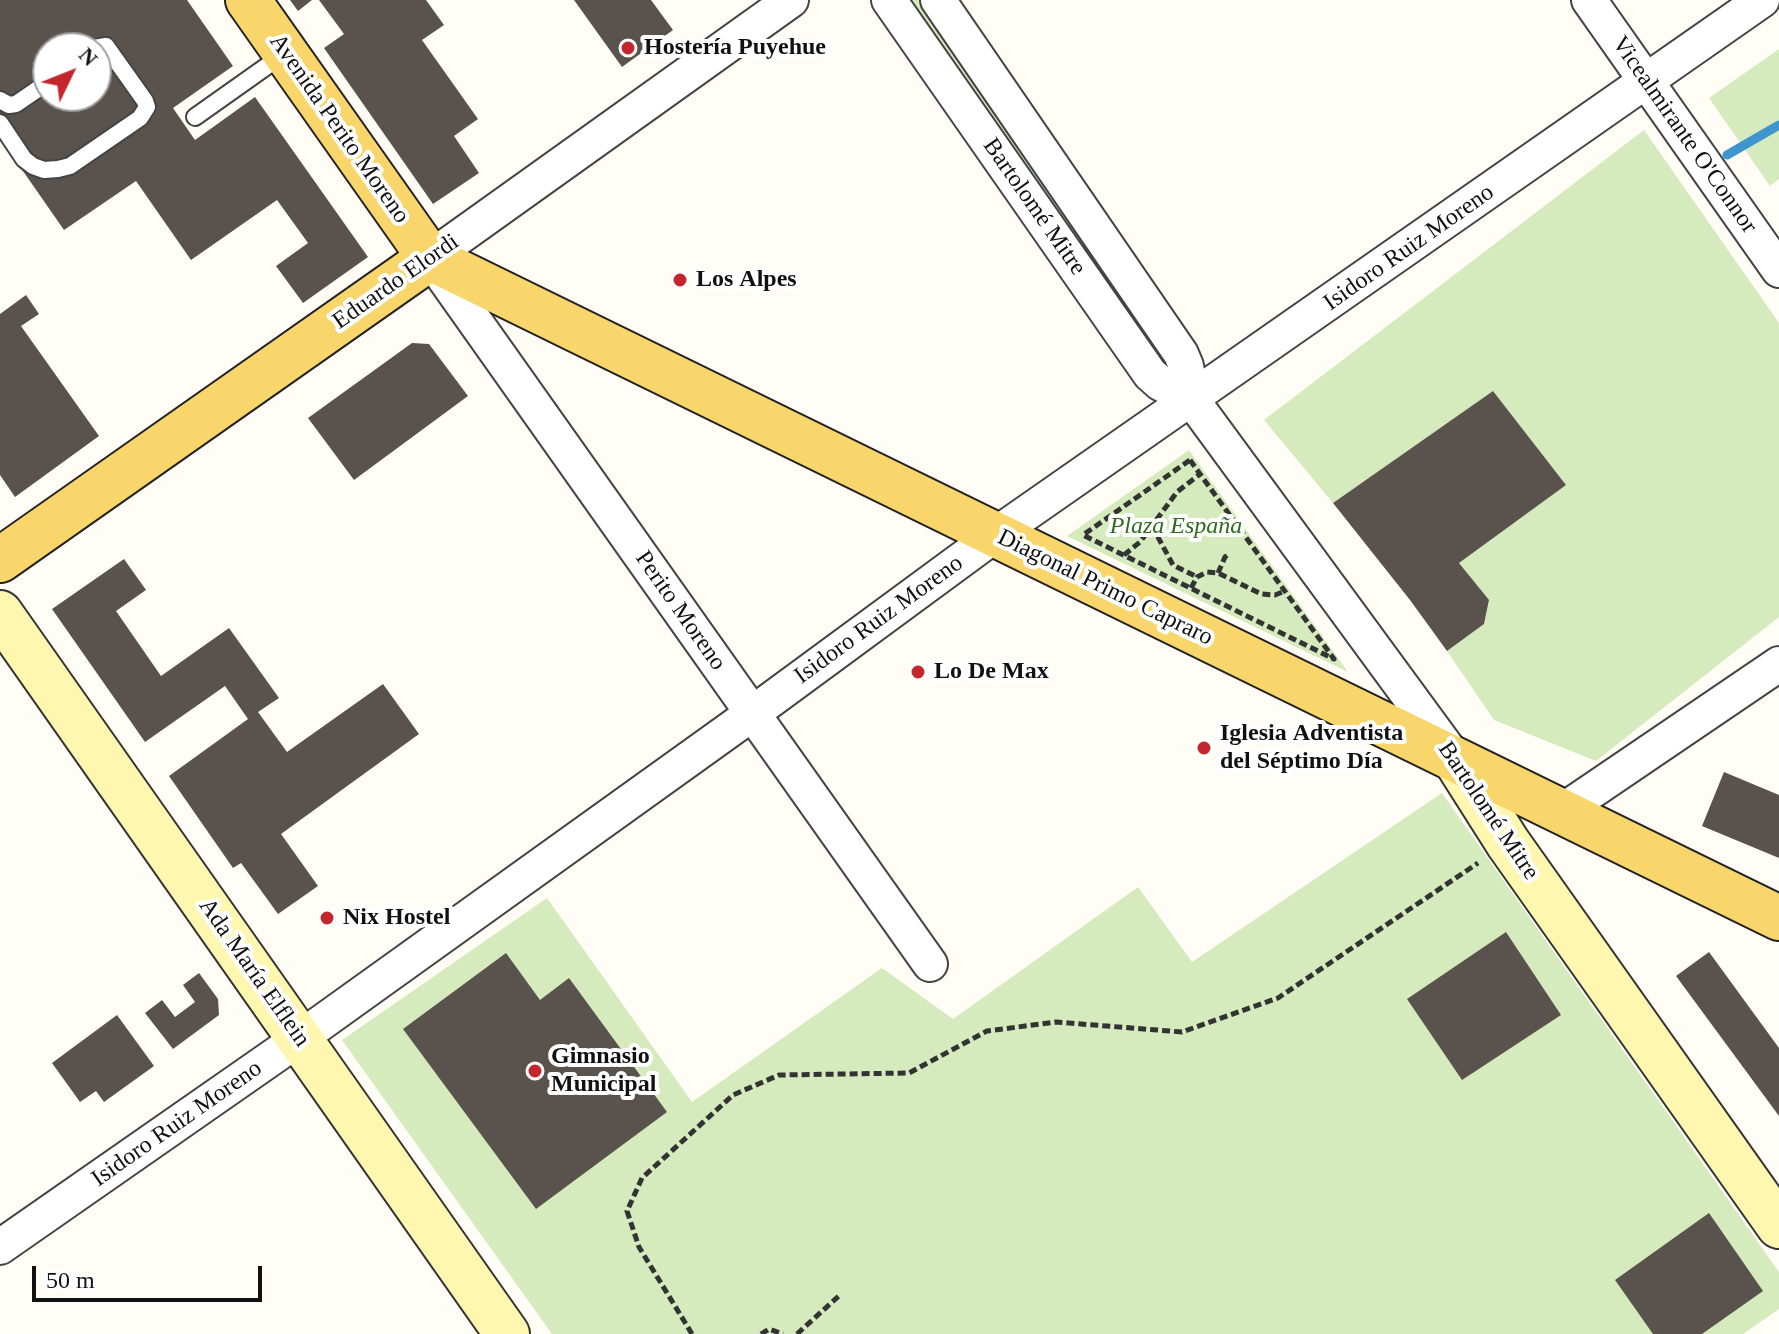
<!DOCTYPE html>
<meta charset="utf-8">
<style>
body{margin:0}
#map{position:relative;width:1779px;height:1334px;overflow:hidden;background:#fffdf5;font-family:Georgia,serif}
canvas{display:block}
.north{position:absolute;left:32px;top:32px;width:80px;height:80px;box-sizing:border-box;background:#fff;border:2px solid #a0a0a0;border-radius:50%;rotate:47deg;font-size:22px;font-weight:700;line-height:32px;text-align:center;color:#111}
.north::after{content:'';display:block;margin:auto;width:28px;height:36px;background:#c4262e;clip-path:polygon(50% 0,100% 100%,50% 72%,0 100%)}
.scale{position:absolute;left:32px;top:1266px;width:230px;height:36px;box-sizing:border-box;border:4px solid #111;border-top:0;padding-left:10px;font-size:24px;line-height:28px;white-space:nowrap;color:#111;-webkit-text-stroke:6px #fff;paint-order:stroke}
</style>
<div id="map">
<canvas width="1779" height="1334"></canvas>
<div class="north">N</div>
<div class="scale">50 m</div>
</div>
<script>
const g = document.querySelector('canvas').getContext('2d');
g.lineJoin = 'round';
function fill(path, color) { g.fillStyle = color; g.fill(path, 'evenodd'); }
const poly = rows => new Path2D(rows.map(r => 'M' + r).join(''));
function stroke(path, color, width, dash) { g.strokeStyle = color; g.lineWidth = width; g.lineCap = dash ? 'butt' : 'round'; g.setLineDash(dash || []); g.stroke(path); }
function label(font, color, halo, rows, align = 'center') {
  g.font = font + ' Georgia,serif'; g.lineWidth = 8; g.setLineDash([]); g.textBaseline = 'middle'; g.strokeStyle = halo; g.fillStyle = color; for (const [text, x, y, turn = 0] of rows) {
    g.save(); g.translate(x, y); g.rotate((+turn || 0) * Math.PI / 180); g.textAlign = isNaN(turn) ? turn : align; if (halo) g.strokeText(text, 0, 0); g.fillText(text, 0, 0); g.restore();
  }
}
const green = poly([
 [903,0,923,0,1171,367,1167,374],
 [1779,49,1779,179,1770,186,1709,98],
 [1644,130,1779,323,1779,617,1596,761,1494,720,1447,651,1484,624,1489,601,1459,563,1566,485,1493,391,1333,503,1264,420],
 [1189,450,1348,672,1067,536],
 [1442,793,1779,1272,1779,1309,1743,1334,552,1334,342,1040,547,898,692,1102,882,968,953,1019,1138,887,1192,962]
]);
const stream = poly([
 [1727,155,1779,125]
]);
const building = poly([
 [0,0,187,0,233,66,173,108,195,140,255,97,368,257,303,303,276,266,308,243,277,200,191,260,136,181,64,230,0,138],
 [48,48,96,48,96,96,48,96],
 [290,0,312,0,298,11],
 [319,0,426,0,444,25,422,40,478,119,454,136,479,173,433,204,324,48,344,34],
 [574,0,651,0,673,30,622,67],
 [26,295,39,314,21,326,99,436,15,497,0,475,0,314],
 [412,343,429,344,468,396,354,480,308,418],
 [1493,391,1566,485,1459,563,1489,600,1484,624,1447,651,1410,600,1333,503],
 [124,559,146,590,116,611,161,676,229,628,279,698,258,712,287,752,383,684,419,734,281,834,318,886,278,914,241,863,233,868,169,776,248,719,225,686,145,742,52,609],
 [1724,772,1779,795,1779,858,1702,826],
 [1506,932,1561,1015,1462,1080,1407,999],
 [1709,952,1779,1048,1779,1116,1676,976],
 [506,953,540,1000,569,978,667,1112,536,1209,403,1029],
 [199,973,218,999,219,1015,173,1049,145,1013,162,1000,175,1017,195,1002,183,985],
 [117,1015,154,1066,104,1102,96,1091,80,1102,52,1063],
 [1709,1213,1763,1291,1702,1334,1653,1334,1615,1280]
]);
const path = poly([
 [1190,460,1200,474,1334,659,1083,535,1190,460],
 [1152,526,1173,565,1197,577],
 [1124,555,1140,542,1177,492,1200,474],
 [1218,573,1225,557,1230,553],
 [1191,588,1197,577,1207,572,1218,573,1261,594,1275,595,1285,591],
 [692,1334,639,1247,627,1211,642,1178,733,1095,779,1075,909,1073,987,1031,1056,1022,1182,1032,1278,998,1478,863],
 [761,1334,769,1329,783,1334],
 [797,1334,841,1294]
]);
const lane = poly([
 [0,100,9,105,16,104,48,82],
 [195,117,284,54],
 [0,123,24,159,33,166,44,170,58,169,70,166,140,118,147,107,145,101,106,46,94,48]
]);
const street = poly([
 [791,0,430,258,930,964],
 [889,0,1150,374,1160,383,1192,400,1456,760],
 [938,0,1181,354,1186,366,1192,400],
 [1589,0,1779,270],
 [1561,812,1779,664],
 [0,1247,300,1038,753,713,995,535,1762,0]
]);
const secondary = poly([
 [0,613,507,1334],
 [1456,761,1508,843,1779,1226]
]);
const primary = poly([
 [248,0,430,258,1779,918],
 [0,560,430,258]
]);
const markers = [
 [628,48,8,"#c4262e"],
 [680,280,8,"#c4262e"],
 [918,672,8,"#c4262e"],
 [1204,748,8,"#c4262e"],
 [327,918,8,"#c4262e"],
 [535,1071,8,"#c4262e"]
];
const poiNames = [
 ["Hostería Puyehue",644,48],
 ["Los Alpes",696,280],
 ["Lo De Max",934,672],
 ["Iglesia Adventista",1220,734],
 ["del Séptimo Día",1220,762],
 ["Nix Hostel",343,918],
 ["Gimnasio",551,1057],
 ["Municipal",551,1085]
];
const streetNames = [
 ["Avenida Perito Moreno",339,129,55],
 ["Vicealmirante O'Connor",1684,135,55],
 ["Bartolomé Mitre",1034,207,55],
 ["Isidoro Ruiz Moreno",1409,248,-35],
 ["Eduardo Elordi",396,282,-35],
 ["Diagonal Primo Capraro",1105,588,26],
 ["Perito Moreno",680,611,55],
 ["Isidoro Ruiz Moreno",879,620,-36],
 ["Bartolomé Mitre",1488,811,56],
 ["Ada María Elflein",254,973,55],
 ["Isidoro Ruiz Moreno",177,1124,-35]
];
const parkNames = [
 ["Plaza España",1176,527]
];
fill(green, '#d5ebbd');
stroke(stream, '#3f96cf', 9);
fill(building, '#5a524d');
stroke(lane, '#444', 20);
stroke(street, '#444', 38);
stroke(secondary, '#333', 48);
stroke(primary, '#222', 48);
stroke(path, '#333', 5, [8, 4]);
stroke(lane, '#fff', 16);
stroke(street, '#fff', 34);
stroke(secondary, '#fff6b0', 44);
stroke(primary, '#f9d66b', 44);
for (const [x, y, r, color] of markers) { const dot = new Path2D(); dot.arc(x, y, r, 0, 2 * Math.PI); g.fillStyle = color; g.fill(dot); stroke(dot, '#fff', 3); }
label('bold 24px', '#111', '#fff', poiNames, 'left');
label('24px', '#111', '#fff', streetNames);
label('italic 24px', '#2f6b1f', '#fff', parkNames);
</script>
